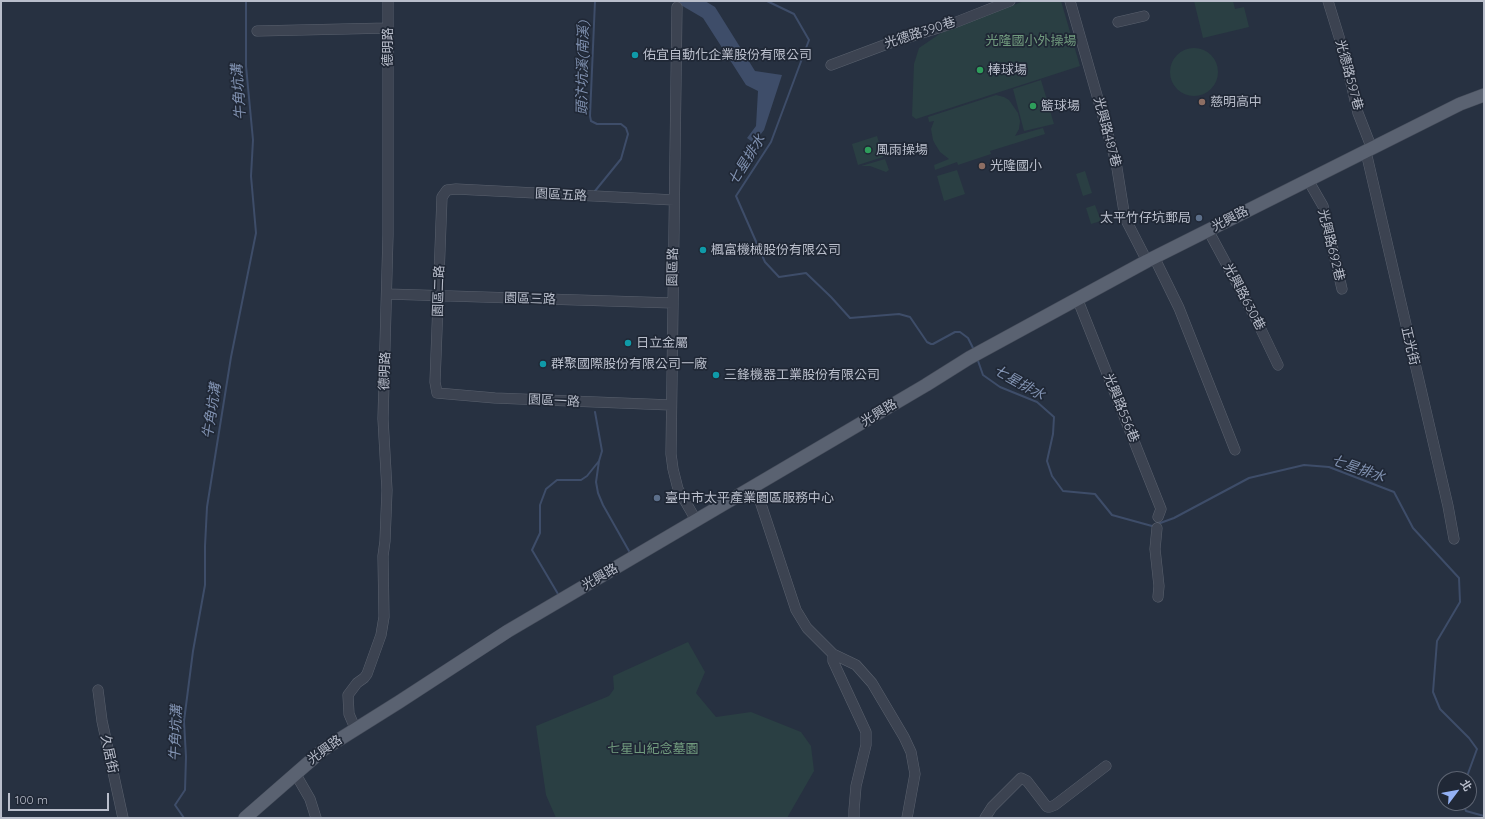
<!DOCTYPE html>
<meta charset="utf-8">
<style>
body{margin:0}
#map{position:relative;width:1485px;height:819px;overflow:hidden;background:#273141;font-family:Quicksand,"Noto Sans TC",sans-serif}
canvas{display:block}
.frame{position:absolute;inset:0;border:2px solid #b9becb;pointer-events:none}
.north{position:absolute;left:1437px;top:771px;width:40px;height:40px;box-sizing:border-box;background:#202836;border:1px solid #5d6472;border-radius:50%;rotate:58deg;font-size:11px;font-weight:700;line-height:16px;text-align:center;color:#b9becb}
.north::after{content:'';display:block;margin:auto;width:14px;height:18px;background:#94b2f5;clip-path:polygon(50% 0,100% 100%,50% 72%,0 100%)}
.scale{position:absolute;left:8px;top:793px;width:101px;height:18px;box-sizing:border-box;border:2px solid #b9becb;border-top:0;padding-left:5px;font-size:12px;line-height:14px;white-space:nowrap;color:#b9becb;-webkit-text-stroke:3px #202836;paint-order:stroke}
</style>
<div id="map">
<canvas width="1485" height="819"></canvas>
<div class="frame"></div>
<div class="north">北</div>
<div class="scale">100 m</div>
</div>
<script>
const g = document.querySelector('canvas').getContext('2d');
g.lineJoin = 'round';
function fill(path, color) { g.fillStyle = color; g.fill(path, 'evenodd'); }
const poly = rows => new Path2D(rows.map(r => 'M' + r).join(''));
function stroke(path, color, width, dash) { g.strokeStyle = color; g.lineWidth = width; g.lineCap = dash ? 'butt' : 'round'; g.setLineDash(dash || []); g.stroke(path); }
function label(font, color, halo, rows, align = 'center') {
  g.font = font + ' Quicksand,"Noto Sans TC",sans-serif'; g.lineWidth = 3.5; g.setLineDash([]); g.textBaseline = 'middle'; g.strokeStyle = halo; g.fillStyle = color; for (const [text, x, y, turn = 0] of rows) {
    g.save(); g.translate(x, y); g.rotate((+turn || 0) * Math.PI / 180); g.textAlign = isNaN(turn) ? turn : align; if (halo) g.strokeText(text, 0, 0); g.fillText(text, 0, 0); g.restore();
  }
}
const green = poly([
 [1024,1,1061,1,1080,66,916,119,912,116,914,64,919,48,941,33],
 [1194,1,1233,1,1235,9,1244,7,1249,27,1203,38],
 '1170 72a24 24 0 1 1 48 0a24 24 0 1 1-48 0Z',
 [1041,80,1054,124,1024,131,1013,89],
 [996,95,1004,97,1009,100,1018,113,1020,121,1019,129,1015,136,1043,128,1045,134,990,151,991,154,958,165,957,162,935,170,934,165,949,159,940,152,935,144,933,140,931,129,934,121,929,122,928,117],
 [877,136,883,157,858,165,852,144],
 [885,159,889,170,886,172,870,166,861,166],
 [957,170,965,194,944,201,937,176],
 [1085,171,1092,193,1083,196,1076,174],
 [1095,205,1101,221,1091,224,1086,208],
 [688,642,705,672,696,693,716,717,751,712,801,732,811,746,814,771,787,818,556,818,546,795,536,726,609,696,614,689,613,676]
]);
const water = poly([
 [674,1,705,1,715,7,755,71,782,75,764,130,754,143,747,138,756,126,758,91,746,85,703,18]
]);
const stream = poly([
 [595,1,590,116,591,121,597,124,621,124,626,128,628,134,621,159,595,191],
 [767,1,794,14,809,40,771,142,736,196,765,262,779,277,806,273,831,297,850,318,899,314,910,317,927,342,931,344,933,344,955,332,960,332,968,338,974,350],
 [977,358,983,375,1000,387,1037,402,1054,417,1053,434,1047,461,1052,476,1063,491,1095,494,1112,515,1152,526,1174,518,1249,478,1304,465,1329,467,1394,492,1413,528,1459,578,1460,602,1437,641,1433,692,1440,709,1469,738,1477,749,1466,779],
 [595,412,602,451,599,461,596,482,598,493,603,505,629,551],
 [558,594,532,550,540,533,540,505,546,489,557,480,581,480,587,476,599,461],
 [1463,803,1466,811,1484,816],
 [184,818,175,805,185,790,186,757,184,721,193,651,205,585,205,546,207,507,231,357,256,233,251,176,253,140,246,66,246,1]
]);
const minor = poly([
 [1070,1,1116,162,1125,218,1147,261],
 [1328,1,1344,53,1358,113,1372,149],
 [677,7,671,454,673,469,678,489,696,520],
 [1118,22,1144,16],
 [257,31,388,28],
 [831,65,887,44,954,23,1010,1],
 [1366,152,1448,506,1454,539],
 [1308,180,1323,206,1342,289],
 [1208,230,1256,319,1278,365],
 [1154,257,1179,308,1235,450],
 [387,294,673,303],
 [1077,298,1161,509,1158,517],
 [671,405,495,398,437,393,435,382,442,197,447,190,456,189,674,200],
 [755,486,796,610,807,628,833,654,856,665,872,683,904,737,911,752,915,774,907,818],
 [1157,528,1155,549,1159,586,1158,597],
 [833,654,833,661,866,732,866,745,856,786,854,810,854,818],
 [98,690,102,721,123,818],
 [355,728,349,714,348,695,357,683,364,678,367,674,381,635,384,617,383,556,385,541,387,490,383,419,388,235,388,1],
 [295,773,310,799,316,818],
 [985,818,992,807,1021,778,1027,781,1047,807,1050,807,1055,805,1106,766]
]);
const major = poly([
 [245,818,324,749,399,702,508,631,926,385,969,358,1147,261,1460,104,1484,95]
]);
const markers = [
 [635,55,4,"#0f9aa8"],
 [980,70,4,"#2e9e5b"],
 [1202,102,4,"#8d6e63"],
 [1033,106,4,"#2e9e5b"],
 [868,150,4,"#2e9e5b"],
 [982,166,4,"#8d6e63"],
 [1199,218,4,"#5c6f8a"],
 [703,250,4,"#0f9aa8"],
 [628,343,4,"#0f9aa8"],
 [543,364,4,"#0f9aa8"],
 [716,375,4,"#0f9aa8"],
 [657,498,4,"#5c6f8a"]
];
const streetNames = [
 ["光德路390巷",920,33,-18],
 ["德明路",388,47,-90],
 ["光德路597巷",1349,75,75],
 ["光興路487巷",1107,132,75],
 ["園區五路",561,195,3],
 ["光興路",1230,219,-27],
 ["光興路692巷",1331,245,76],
 ["園區路",673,267,-89],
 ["園區二路",439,291,-88],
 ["光興路630巷",1244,297,62],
 ["園區三路",530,299,2],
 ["正光街",1410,346,77],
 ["德明路",385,371,-88],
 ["園區一路",554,401,3],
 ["光興路556巷",1121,408,68],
 ["光興路",879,413,-31],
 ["光興路",600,577,-30],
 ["光興路",325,750,-36],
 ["久居街",109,754,78]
];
const parkNames = [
 ["光隆國小外操場",1031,41],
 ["七星山紀念墓園",653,749]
];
const poiNames = [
 ["佑宜自動化企業股份有限公司",643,55],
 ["棒球場",988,70],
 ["慈明高中",1210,102],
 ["籃球場",1041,106],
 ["風雨操場",876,150],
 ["光隆國小",990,166],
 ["太平竹仔坑郵局",1191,218,"right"],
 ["楓富機械股份有限公司",711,250],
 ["日立金屬",636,343],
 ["群聚國際股份有限公司一廠",551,364],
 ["三鋒機器工業股份有限公司",724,375],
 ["臺中市太平產業園區服務中心",665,498]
];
const waterNames = [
 ["頭汴坑溪(南溪)",583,68,-89],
 ["牛角坑溝",239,92,-94],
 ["七星排水",747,160,-58],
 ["七星排水",1019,383,29],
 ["牛角坑溝",212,411,-81],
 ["七星排水",1358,469,19],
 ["牛角坑溝",176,733,-88]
];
fill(green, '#2a3f43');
fill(water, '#3e4d69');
stroke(stream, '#3e4d69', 2);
stroke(minor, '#5a616e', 11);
stroke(major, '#454c5a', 14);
stroke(minor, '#3c4351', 10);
stroke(major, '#5a6271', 13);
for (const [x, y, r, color] of markers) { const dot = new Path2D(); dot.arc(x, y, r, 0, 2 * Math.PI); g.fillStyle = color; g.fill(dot); stroke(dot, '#202836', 1.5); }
label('13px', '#b9becb', '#202836', streetNames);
label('13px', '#719b7e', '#202836', parkNames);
label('13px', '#b9becb', '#202836', poiNames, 'left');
label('italic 14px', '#8192b1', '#202836', waterNames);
</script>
